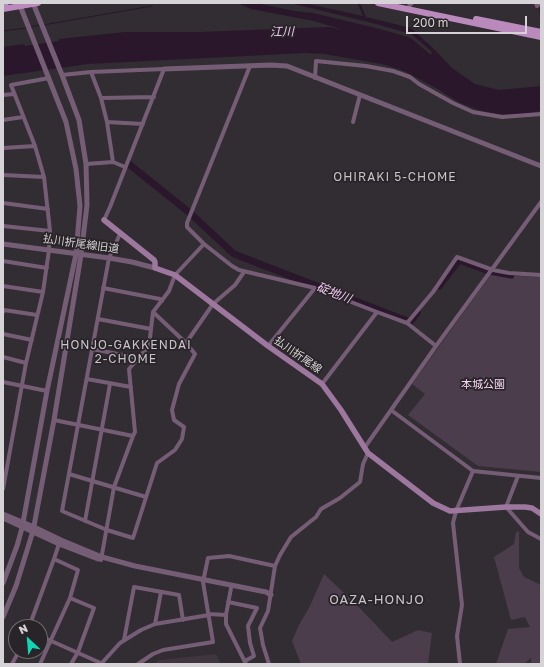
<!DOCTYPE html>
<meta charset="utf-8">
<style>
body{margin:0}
#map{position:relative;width:544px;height:667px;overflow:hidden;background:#322d32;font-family:"Golos Text",sans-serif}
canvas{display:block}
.frame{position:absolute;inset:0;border:4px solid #d6d3d6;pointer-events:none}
.north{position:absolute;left:8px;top:619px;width:40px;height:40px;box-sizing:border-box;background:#282428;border:1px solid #6e6a6e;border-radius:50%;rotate:334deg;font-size:11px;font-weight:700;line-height:16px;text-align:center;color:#d6d3d6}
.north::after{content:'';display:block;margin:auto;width:14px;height:18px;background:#12d5b4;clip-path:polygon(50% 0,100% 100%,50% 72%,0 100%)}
.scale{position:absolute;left:406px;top:16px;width:121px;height:18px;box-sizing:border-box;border:2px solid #d6d3d6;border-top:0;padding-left:5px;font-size:12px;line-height:14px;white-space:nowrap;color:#d6d3d6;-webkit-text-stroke:3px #282428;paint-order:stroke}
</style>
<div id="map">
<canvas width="544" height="667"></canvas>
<div class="frame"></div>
<div class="north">N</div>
<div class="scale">200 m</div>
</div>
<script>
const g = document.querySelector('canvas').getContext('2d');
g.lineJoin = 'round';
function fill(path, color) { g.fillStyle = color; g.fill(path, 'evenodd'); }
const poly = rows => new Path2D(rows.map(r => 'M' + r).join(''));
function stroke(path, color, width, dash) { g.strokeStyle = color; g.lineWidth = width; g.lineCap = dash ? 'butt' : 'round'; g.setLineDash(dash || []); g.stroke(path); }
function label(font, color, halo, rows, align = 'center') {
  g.font = font + ' "Golos Text","Noto Sans JP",sans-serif'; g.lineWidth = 3.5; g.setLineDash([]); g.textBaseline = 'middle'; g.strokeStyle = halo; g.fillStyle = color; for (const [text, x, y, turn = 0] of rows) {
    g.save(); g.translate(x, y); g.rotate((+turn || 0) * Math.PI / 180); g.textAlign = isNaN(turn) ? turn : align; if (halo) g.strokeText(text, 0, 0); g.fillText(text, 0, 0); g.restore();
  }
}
const built = poly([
 [216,654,221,664,153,664,160,660]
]);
const green = poly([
 [492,273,500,275,541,277,541,472,478,466,408,415,425,394,412,384],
 [519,531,519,568,524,577,541,585,541,664,531,664,531,658,524,664,496,664,508,629,530,627,525,617,511,620,494,557,514,544,516,532],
 [324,574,357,605,392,642,418,630,432,633,428,664,301,664,292,641,299,625,310,606]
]);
const water = poly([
 [237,3,257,3,294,11,313,13,380,29,411,38,431,55,432,52,411,34,372,23,290,3,304,3,363,16,358,4,360,3,366,17,411,28,435,50,452,68,475,84,499,90,541,86,541,111,517,115,499,114,481,111,458,102,436,88,404,71,382,64,324,54,305,53,88,64,3,76,3,47,24,44,25,46,59,41,59,39,125,32,200,32,329,27,344,30,314,21,251,9]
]);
const stream = poly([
 [539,6,541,20],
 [43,25,152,6],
 [31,27,40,25],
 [3,31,26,28]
]);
const river = poly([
 [130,165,190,213,234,254,410,322,417,313],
 [439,286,459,260,489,271,511,275]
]);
const minor = poly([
 [536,3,537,6,540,3],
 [409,6,412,3],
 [250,66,187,223,187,227,204,244,232,266,239,270,315,288,377,312,407,323,436,346],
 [62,75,91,72,164,69,110,207,104,220],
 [315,78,316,61,366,66,393,71,410,77,419,84,453,103,473,112,502,117,541,114],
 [3,95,14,94],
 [101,98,154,97],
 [3,120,23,117],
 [107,122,143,124],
 [353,122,360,95],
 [3,148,35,146],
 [113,162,125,167],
 [86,164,113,162,107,122,101,98,91,72],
 [3,175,44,177],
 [3,203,48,209],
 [3,226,50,231],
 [120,234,109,258,62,511,107,530,133,538,157,463,175,450,182,439,184,427,174,420,172,410,179,384,195,354,186,343,153,312],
 [3,261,47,268],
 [3,286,43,292],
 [103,288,160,299,162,301],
 [3,312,4,310,37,315],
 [98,319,151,329],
 [407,323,433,292,457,257,493,270,509,273,541,275],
 [3,334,32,340],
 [186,343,213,304,235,285,244,272],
 [268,346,315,288],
 [92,349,138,358],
 [3,357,26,363],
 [87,379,131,387],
 [3,382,47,391],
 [322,384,377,312],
 [391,410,473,471,541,478],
 [54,420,133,436,114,487,101,560],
 [133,436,135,432,129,369,149,346,153,312,169,291,175,275,204,244],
 [365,447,436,346,541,202],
 [69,474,146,497],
 [518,476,506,507,528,532,541,539],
 [3,489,26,363,43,292,49,250,50,231,44,177,35,146,11,85,49,78],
 [85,521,110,384],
 [54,559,59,544],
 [231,588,226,615,226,624,246,664],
 [70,598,94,608,78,652,71,664],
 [228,602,257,608,248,626,250,643,254,656,245,661],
 [209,614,226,615],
 [155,624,161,592],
 [29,627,54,559,78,570,70,598,40,664],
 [40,636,103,664],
 [124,640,134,587,179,595,183,620],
 [12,664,19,651],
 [101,664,120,643,141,630,155,624,209,615],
 [138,664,153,654,163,650,213,642,203,582,208,558,229,556,275,566],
 [269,664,263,645,260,628,268,611,275,566,280,555,291,537,316,517,321,509,340,498,360,482,363,464,368,453],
 [460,664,457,636,462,605,453,523,456,511,473,471]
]);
const tertiary = poly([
 [164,69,271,65,287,66,541,166],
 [3,244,109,258,132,262,155,268],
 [3,514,34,527,61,540,102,557,135,566,266,592,271,595],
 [3,518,59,544,98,559],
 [3,583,17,546,22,528,47,391,76,254,80,206,76,169,66,122,19,3],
 [3,617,16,586,33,531,54,420,81,255,87,205,86,164,79,120,62,75,33,3]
]);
const secondary = poly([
 [104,220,154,260,155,262,155,268,175,275,268,346,322,384,341,410,368,453,433,503,450,511,506,507,525,507,532,508,541,514]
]);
const primary = poly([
 [378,3,541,37],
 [3,4,6,3],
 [3,9,38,3],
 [476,19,541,32]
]);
const streetNames = [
 ["払川折尾線旧道",81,244,8],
 ["払川折尾線",298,355,35]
];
const parkNames = [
 ["本城公園",483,385]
];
const waterNames = [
 ["江川",282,32,-1],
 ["碇地川",334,293,21]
];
const neighbourhoodNames = [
 ["OHIRAKI 5-CHOME",395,177],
 ["HONJO-GAKKENDAI",126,345],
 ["2-CHOME",126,359]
];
const quarterNames = [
 ["OAZA-HONJO",377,600]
];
fill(built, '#3f363f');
fill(green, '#4b3d4c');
fill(water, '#2a172b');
stroke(stream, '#2a172b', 1);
stroke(river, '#2a172b', 7);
stroke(minor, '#765d76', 4);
stroke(tertiary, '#765d76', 5);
stroke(secondary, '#9d779d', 5.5);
stroke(primary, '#bb8abc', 6);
label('11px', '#d6d3d6', '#282428', streetNames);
label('11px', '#fad6fa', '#282428', parkNames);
label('italic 12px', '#f2c6f2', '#282428', waterNames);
g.letterSpacing = '1px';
label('12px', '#c9c3c9', '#282428', neighbourhoodNames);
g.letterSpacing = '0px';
g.letterSpacing = '1px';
label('13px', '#c9c3c9', '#282428', quarterNames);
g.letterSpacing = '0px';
</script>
